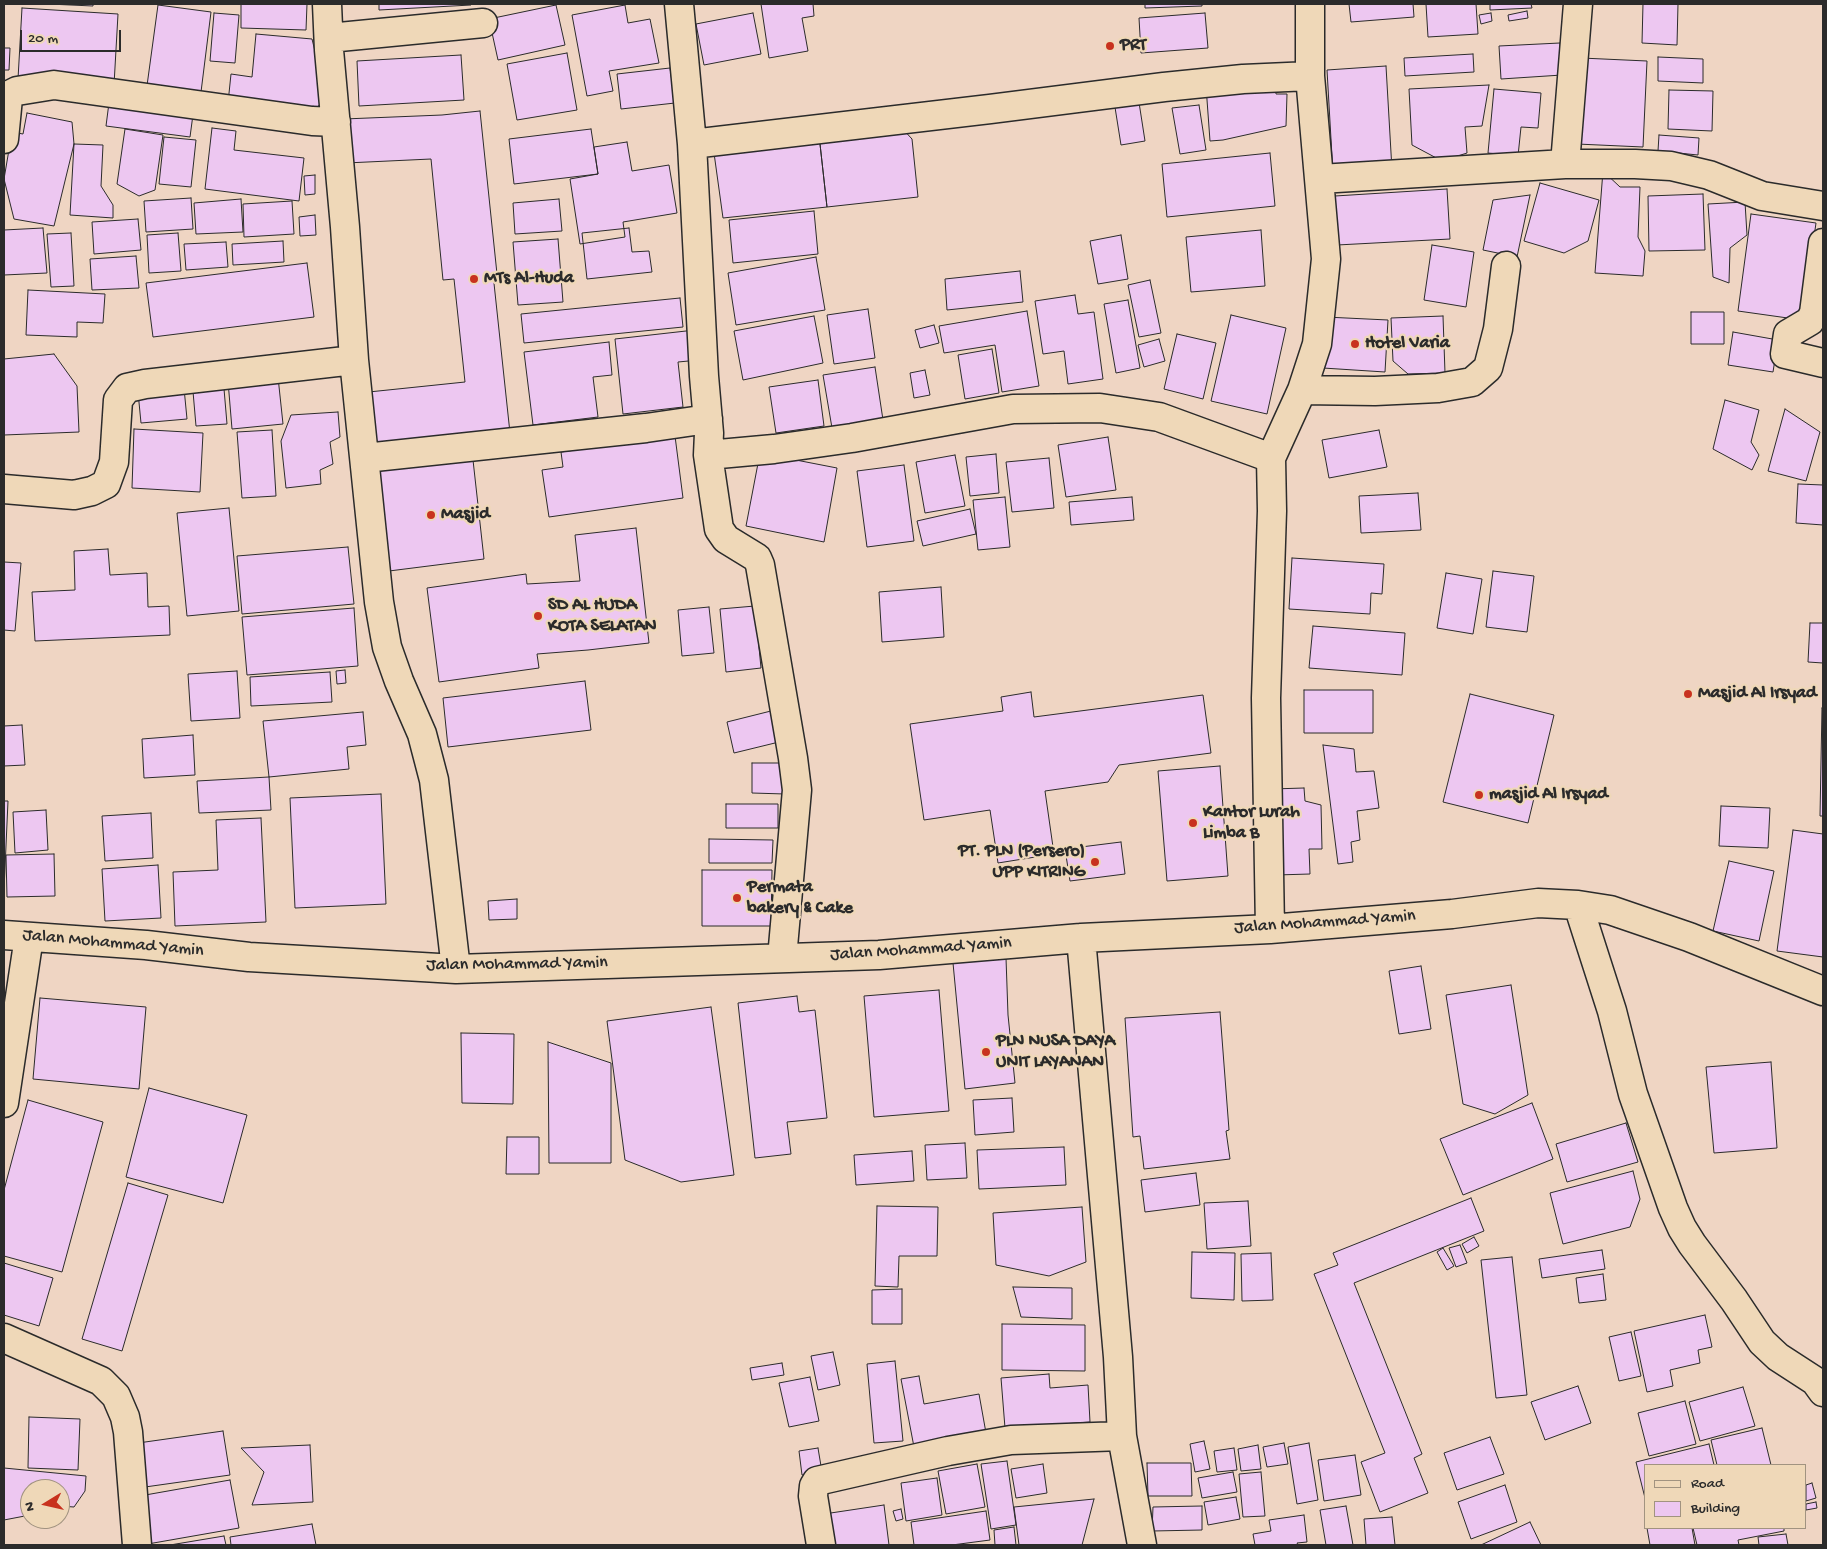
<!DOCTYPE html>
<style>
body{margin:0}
#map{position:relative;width:1827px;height:1549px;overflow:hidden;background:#efd5c3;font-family:"Gochi Hand",sans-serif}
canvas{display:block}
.frame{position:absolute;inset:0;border:5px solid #2b2b2b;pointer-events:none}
.legend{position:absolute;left:1644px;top:1464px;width:162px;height:65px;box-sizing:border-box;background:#efd8b8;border:1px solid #a19380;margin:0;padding:6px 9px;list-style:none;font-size:15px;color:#2b2b2b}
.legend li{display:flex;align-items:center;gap:10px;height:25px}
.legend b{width:25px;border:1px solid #a19380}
.north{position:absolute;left:20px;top:1479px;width:50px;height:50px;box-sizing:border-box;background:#efd8b8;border:1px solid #a19380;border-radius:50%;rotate:261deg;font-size:14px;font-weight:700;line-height:20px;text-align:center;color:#2b2b2b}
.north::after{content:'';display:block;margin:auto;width:18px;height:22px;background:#c8321e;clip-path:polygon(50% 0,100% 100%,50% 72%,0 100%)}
.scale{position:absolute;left:20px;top:30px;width:101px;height:22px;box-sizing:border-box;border:2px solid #2b2b2b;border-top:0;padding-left:6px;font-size:15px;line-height:18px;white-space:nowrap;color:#2b2b2b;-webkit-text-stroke:4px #efd8b8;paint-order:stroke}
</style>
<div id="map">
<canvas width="1827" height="1549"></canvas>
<div class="frame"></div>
<ul class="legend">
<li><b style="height:6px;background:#efd8b8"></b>Road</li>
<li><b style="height:14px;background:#edc7f1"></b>Building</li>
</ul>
<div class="north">N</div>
<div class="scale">20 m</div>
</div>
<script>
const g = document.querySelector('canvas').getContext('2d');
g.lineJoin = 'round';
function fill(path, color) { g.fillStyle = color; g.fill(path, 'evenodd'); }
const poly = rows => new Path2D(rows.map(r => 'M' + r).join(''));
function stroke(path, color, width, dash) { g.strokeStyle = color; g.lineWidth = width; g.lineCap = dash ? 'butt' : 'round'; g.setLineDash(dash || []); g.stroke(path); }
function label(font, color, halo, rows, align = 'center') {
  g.font = font + ' "Gochi Hand",sans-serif'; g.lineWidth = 4.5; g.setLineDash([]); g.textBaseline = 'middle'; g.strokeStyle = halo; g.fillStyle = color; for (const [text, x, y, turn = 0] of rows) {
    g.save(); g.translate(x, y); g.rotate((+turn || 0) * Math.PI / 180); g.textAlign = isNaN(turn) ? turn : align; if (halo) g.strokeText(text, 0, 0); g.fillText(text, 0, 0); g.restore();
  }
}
const building = poly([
 [48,4,93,4,93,6,48,4],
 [241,4,307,4,306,30,241,28,241,4],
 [379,4,471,4,471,5,379,10,379,4],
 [761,4,813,4,814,16,802,18,808,51,769,58,761,4],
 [1145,4,1202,4,1202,6,1145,8,1145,4],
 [1349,4,1413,4,1414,17,1351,22,1349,4],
 [1426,4,1476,4,1478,34,1428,37,1426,4],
 [1490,4,1531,4,1532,8,1490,10,1490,4],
 [1643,4,1678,4,1677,45,1642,43,1643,4],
 [158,5,211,12,200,100,146,93,158,5],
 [556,5,565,45,498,60,489,19,556,5],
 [625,5,628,23,650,19,659,63,609,71,613,91,587,96,572,15,625,5],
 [22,8,118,14,114,85,18,79,22,8],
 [1527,11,1528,18,1509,21,1508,15,1527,11],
 [214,13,239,15,235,63,210,61,214,13],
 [753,13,761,54,704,65,696,24,753,13],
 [1205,13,1208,48,1141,53,1139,18,1205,13],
 [1491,13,1492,21,1481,24,1479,15,1491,13],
 [256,34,312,39,327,100,311,111,228,103,231,74,252,77,256,34],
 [1560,43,1562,75,1501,79,1499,46,1560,43],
 [4,48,10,48,9,70,4,70,4,48],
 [567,53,577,110,517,120,507,64,567,53],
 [1473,54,1474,72,1405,76,1404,58,1473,54],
 [461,55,464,100,359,106,357,61,461,55],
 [1658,57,1703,59,1703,83,1658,81,1658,57],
 [1581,58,1647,61,1643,147,1577,144,1581,58],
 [1386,66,1392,170,1333,174,1327,70,1386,66],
 [670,68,675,103,621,109,617,74,670,68],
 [1275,81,1276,94,1287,94,1286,126,1223,140,1210,141,1206,86,1275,81],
 [1489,85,1482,126,1465,127,1467,153,1442,161,1412,145,1409,89,1489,85],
 [1494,89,1541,93,1538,128,1521,127,1518,156,1488,153,1494,89],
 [1669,90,1713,91,1712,131,1668,129,1669,90],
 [110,95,194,107,190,137,106,126,110,95],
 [1138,96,1145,141,1121,145,1114,101,1138,96],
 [1199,105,1206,150,1180,154,1172,108,1199,105],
 [480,111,497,274,493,274,510,433,365,449,359,393,465,382,454,279,443,280,431,159,346,163,344,119,442,115,480,111],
 [27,113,72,122,74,144,54,226,14,219,4,179,12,132,23,134,27,113],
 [900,126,912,139,918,197,827,207,819,135,900,126],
 [212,128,236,131,234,150,304,158,299,201,205,189,212,128],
 [125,129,163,135,155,190,139,196,117,184,125,129],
 [591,129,598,174,514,184,509,139,591,129],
 [819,135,827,207,723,218,714,153,819,135],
 [1659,135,1699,138,1698,155,1658,151,1659,135],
 [164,137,196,140,191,187,159,184,164,137],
 [627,142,632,171,669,165,677,213,623,222,625,237,580,244,570,179,598,174,594,147,627,142],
 [74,144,103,145,101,186,113,205,113,218,70,215,74,144],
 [1270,153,1275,206,1167,217,1162,164,1270,153],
 [1603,171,1620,187,1640,187,1638,237,1645,251,1643,276,1595,273,1603,171],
 [315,175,315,194,305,195,304,176,315,175],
 [1540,183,1599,200,1588,241,1564,253,1524,241,1540,183],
 [1447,189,1450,239,1337,245,1335,196,1447,189],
 [1703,194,1705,250,1649,251,1648,196,1703,194],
 [1530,195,1517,257,1483,250,1493,200,1530,195],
 [191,198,193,229,146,232,144,201,191,198],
 [241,199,243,232,196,234,194,203,241,199],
 [559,199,562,231,515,234,513,203,559,199],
 [292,201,294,234,244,237,243,204,292,201],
 [1745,202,1747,235,1730,248,1729,283,1713,277,1708,204,1745,202],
 [814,211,818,254,733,263,729,220,814,211],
 [1751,214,1816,223,1802,320,1738,311,1751,214],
 [315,215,316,235,300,236,299,217,315,215],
 [138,219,141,250,94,254,92,222,138,219],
 [43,228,47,273,4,275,4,230,43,228],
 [629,228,632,252,649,251,652,272,587,279,582,233,629,228],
 [1261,230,1265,286,1191,292,1186,237,1261,230],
 [71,233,74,286,51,287,47,234,71,233],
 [178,233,181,271,149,273,147,235,178,233],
 [1121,235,1128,279,1098,284,1090,241,1121,235],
 [558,239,563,302,518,305,513,242,558,239],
 [283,241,284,262,233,265,232,244,283,241],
 [226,242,228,267,186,270,184,244,226,242],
 [1432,245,1474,252,1466,307,1424,300,1432,245],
 [136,256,139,288,92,290,90,259,136,256],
 [816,257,825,310,736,325,728,273,816,257],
 [307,263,314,317,153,337,146,283,307,263],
 [1020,271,1023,302,947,310,945,279,1020,271],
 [1150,280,1161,333,1139,337,1128,285,1150,280],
 [28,290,105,294,103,323,77,322,77,337,26,335,28,290],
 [1075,295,1078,314,1094,312,1103,379,1068,384,1064,351,1043,354,1035,301,1075,295],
 [680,298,683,327,524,343,521,314,680,298],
 [1128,300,1140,368,1116,373,1104,304,1128,300],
 [868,309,875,358,834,364,827,315,868,309],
 [1027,311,1039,386,1002,392,995,345,944,353,939,326,1027,311],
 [1691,312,1724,312,1724,344,1691,344,1691,312],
 [1231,315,1286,328,1267,414,1211,401,1231,315],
 [814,316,823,363,743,380,734,331,814,316],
 [1443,316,1445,373,1408,374,1393,361,1391,318,1443,316],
 [1325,317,1388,320,1385,372,1323,368,1325,317],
 [934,325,939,343,920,348,915,330,934,325],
 [695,330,699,360,678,362,683,407,623,414,615,339,695,330],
 [1733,332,1778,340,1773,372,1728,365,1733,332],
 [1177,334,1216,343,1203,399,1164,389,1177,334],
 [1159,339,1165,361,1144,367,1138,345,1159,339],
 [609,342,612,375,593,377,598,417,533,425,524,352,609,342],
 [992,349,999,393,965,399,958,355,992,349],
 [54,354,77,386,79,432,4,435,4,359,54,354],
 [875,367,883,420,832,428,823,375,875,367],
 [925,370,930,395,914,398,910,373,925,370],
 [223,377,227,424,196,426,192,380,223,377],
 [278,377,283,424,232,429,228,381,278,377],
 [818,380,824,426,776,433,769,387,818,380],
 [184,388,187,419,141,423,138,392,184,388],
 [1725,400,1759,410,1751,442,1759,455,1752,470,1713,449,1725,400],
 [1785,409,1820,432,1806,481,1768,471,1785,409],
 [338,412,340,437,330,442,333,464,320,470,321,484,286,488,281,441,291,415,338,412],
 [134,429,203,433,200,492,132,488,134,429],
 [272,430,276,496,242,498,237,432,272,430],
 [1379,430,1387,467,1329,478,1322,440,1379,430],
 [675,436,683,498,549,517,542,470,563,467,561,452,675,436],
 [1108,437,1116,490,1066,497,1058,445,1108,437],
 [760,453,837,468,824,542,746,526,760,453],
 [996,454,999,493,970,496,966,457,996,454],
 [955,455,965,506,925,513,916,462,955,455],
 [1049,458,1054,508,1012,512,1006,462,1049,458],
 [473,460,484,559,389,571,377,471,473,460],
 [904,465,914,541,867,547,857,471,904,465],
 [1798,484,1823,485,1823,525,1796,523,1798,484],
 [1418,493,1421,530,1361,533,1359,496,1418,493],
 [1005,497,1010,547,978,550,973,500,1005,497],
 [1132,497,1134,520,1071,525,1069,502,1132,497],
 [229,508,239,611,187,616,177,513,229,508],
 [970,509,976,534,923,546,917,521,970,509],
 [636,528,649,643,588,650,537,654,539,668,439,682,427,588,526,574,527,584,580,581,575,535,636,528],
 [348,547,354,604,242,614,237,556,348,547],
 [108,549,110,575,147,573,148,607,169,606,170,635,35,641,32,592,75,590,74,551,108,549],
 [1292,558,1384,564,1382,594,1371,593,1370,614,1289,609,1292,558],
 [4,562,21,563,15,631,4,630,4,562],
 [1493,571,1534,576,1527,632,1486,627,1493,571],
 [1446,573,1482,579,1473,634,1437,628,1446,573],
 [941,587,944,637,882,642,879,592,941,587],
 [755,606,761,668,726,672,720,609,755,606],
 [709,607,714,653,682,656,678,610,709,607],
 [354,608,358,666,247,675,242,617,354,608],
 [1810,623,1823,623,1823,663,1808,662,1810,623],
 [1313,626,1405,633,1402,675,1309,668,1313,626],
 [345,670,346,683,337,684,336,671,345,670],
 [237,671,240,718,191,721,188,674,237,671],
 [330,672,332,702,251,706,250,677,330,672],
 [585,681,591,730,448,747,443,698,585,681],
 [1304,690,1373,690,1373,733,1304,733,1304,690],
 [1031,692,1034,717,1203,695,1211,753,1119,765,1108,782,1045,791,1054,854,998,863,990,810,924,820,910,724,1003,711,1001,697,1031,692],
 [1470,694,1554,715,1528,823,1443,802,1470,694],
 [1822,708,1823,708,1823,816,1820,816,1822,708],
 [771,711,779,742,734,753,727,722,771,711],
 [363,712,366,745,347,747,349,769,269,777,263,721,363,712],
 [22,725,25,765,4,766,4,726,22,725],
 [193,735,195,775,144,778,142,739,193,735],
 [1323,745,1354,749,1356,772,1374,771,1379,808,1357,811,1360,840,1351,842,1353,862,1338,864,1323,745],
 [752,763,785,763,785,794,752,793,752,763],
 [1220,766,1228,876,1167,881,1158,771,1220,766],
 [269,777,271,810,199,813,197,781,269,777],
 [1304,788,1305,801,1321,805,1322,849,1309,849,1310,874,1276,875,1272,789,1304,788],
 [381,794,386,904,295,908,290,798,381,794],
 [4,801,8,801,4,890,4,801],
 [726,804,778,804,778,828,726,828,726,804],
 [1721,806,1770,808,1768,848,1719,846,1721,806],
 [46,810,48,850,15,853,13,812,46,810],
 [151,813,153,858,105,861,102,816,151,813],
 [261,818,266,922,175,926,173,872,218,870,216,820,261,818],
 [1793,830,1823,834,1823,957,1777,951,1793,830],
 [709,839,773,840,772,863,709,863,709,839],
 [1121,842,1125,874,1070,881,1065,849,1121,842],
 [54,854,55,896,7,897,6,855,54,854],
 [1729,861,1774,871,1759,941,1713,931,1729,861],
 [158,865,161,918,105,921,102,869,158,865],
 [702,870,772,870,771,926,702,926,702,870],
 [517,899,517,919,489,920,488,901,517,899],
 [977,958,1006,958,1008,1015,1015,1083,965,1089,953,963,977,958],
 [1421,966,1431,1029,1399,1034,1389,971,1421,966],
 [1511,985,1528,1095,1495,1114,1463,1104,1446,995,1511,985],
 [939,990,949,1111,874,1117,864,996,939,990],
 [797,996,799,1012,815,1010,827,1118,787,1122,791,1154,755,1158,738,1003,797,996],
 [40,998,146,1007,139,1089,33,1079,40,998],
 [711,1007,734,1175,681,1182,625,1160,607,1021,711,1007],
 [1220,1012,1229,1130,1226,1131,1230,1159,1144,1169,1140,1136,1133,1137,1125,1018,1220,1012],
 [461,1033,514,1034,513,1104,462,1103,461,1033],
 [548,1042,611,1063,611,1163,549,1163,548,1042],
 [1771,1062,1777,1148,1714,1153,1706,1067,1771,1062],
 [149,1088,247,1115,223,1203,126,1177,149,1088],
 [1012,1098,1014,1132,975,1135,973,1100,1012,1098],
 [28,1100,103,1122,62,1272,4,1256,4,1190,28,1100],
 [1532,1103,1553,1159,1463,1195,1440,1139,1532,1103],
 [1626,1123,1638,1162,1567,1182,1556,1144,1626,1123],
 [507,1137,539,1137,539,1174,506,1174,507,1137],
 [965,1143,967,1178,927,1180,925,1145,965,1143],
 [1064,1147,1066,1185,979,1189,977,1150,1064,1147],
 [912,1151,914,1181,856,1185,854,1155,912,1151],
 [1633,1171,1640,1199,1630,1227,1563,1244,1550,1193,1633,1171],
 [1196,1173,1200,1205,1145,1212,1141,1180,1196,1173],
 [128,1183,168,1195,122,1351,82,1339,128,1183],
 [1471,1198,1484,1231,1354,1283,1422,1454,1414,1458,1428,1493,1380,1512,1361,1462,1385,1453,1314,1274,1338,1265,1333,1253,1471,1198],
 [1248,1201,1251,1246,1207,1249,1204,1203,1248,1201],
 [877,1206,938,1207,937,1256,899,1256,898,1287,875,1286,877,1206],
 [1082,1207,1086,1262,1049,1276,996,1265,993,1213,1082,1207],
 [1474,1237,1479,1246,1467,1253,1462,1244,1474,1237],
 [1460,1245,1467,1263,1456,1267,1449,1248,1460,1245],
 [1443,1248,1454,1266,1447,1270,1437,1252,1443,1248],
 [1602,1250,1605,1269,1542,1278,1539,1259,1602,1250],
 [1192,1252,1235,1253,1234,1300,1191,1298,1192,1252],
 [1271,1253,1273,1300,1242,1301,1241,1254,1271,1253],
 [1512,1257,1527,1395,1496,1398,1481,1260,1512,1257],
 [4,1263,53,1278,39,1326,4,1315,4,1263],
 [1603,1274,1606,1300,1579,1303,1576,1278,1603,1274],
 [1013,1287,1072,1288,1072,1319,1021,1317,1013,1287],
 [902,1289,902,1324,872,1324,872,1290,902,1289],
 [1705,1315,1712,1347,1698,1350,1700,1363,1670,1370,1673,1386,1647,1392,1634,1331,1705,1315],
 [1002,1324,1085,1325,1085,1371,1002,1370,1002,1324],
 [1631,1332,1641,1376,1619,1381,1609,1337,1631,1332],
 [833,1352,840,1385,818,1390,811,1356,833,1352],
 [895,1361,903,1441,874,1443,867,1364,895,1361],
 [782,1363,784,1375,752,1380,750,1368,782,1363],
 [1049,1374,1050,1388,1088,1385,1090,1422,1005,1428,1001,1378,1049,1374],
 [919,1376,924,1404,979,1394,986,1433,914,1447,901,1379,919,1376],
 [810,1377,819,1421,789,1427,779,1383,810,1377],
 [1578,1386,1591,1423,1545,1440,1531,1402,1578,1386],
 [1743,1387,1755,1426,1700,1441,1689,1402,1743,1387],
 [1685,1401,1696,1444,1649,1456,1638,1413,1685,1401],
 [29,1417,80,1419,78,1470,28,1468,29,1417],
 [1762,1428,1771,1465,1717,1465,1711,1440,1762,1428],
 [223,1431,230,1475,138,1488,131,1444,223,1431],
 [1490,1437,1504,1474,1457,1490,1444,1453,1490,1437],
 [1204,1441,1210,1469,1195,1472,1190,1444,1204,1441],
 [1284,1443,1288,1464,1267,1467,1263,1447,1284,1443],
 [1309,1443,1318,1500,1297,1504,1288,1447,1309,1443],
 [1709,1444,1714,1465,1646,1465,1646,1502,1636,1462,1709,1444],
 [310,1445,313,1502,252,1505,264,1472,241,1448,310,1445],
 [1258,1445,1261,1469,1241,1471,1238,1449,1258,1445],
 [818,1448,822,1472,802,1475,799,1451,818,1448],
 [1234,1448,1237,1470,1217,1472,1214,1451,1234,1448],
 [1355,1455,1361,1495,1324,1501,1318,1460,1355,1455],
 [1007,1461,1016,1525,991,1529,981,1464,1007,1461],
 [1147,1463,1191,1463,1192,1496,1148,1496,1147,1463],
 [977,1464,985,1507,946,1514,938,1471,977,1464],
 [1043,1464,1047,1493,1016,1498,1011,1469,1043,1464],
 [4,1468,86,1476,85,1491,74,1507,60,1506,60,1489,30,1489,30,1515,4,1520,4,1468],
 [1233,1472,1237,1492,1202,1498,1198,1478,1233,1472],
 [1261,1472,1265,1516,1243,1517,1239,1474,1261,1472],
 [937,1478,942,1515,906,1521,901,1483,937,1478],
 [230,1480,239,1528,142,1545,134,1497,230,1480],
 [1812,1483,1816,1498,1806,1501,1806,1485,1812,1483],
 [1505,1485,1517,1522,1471,1539,1458,1502,1505,1485],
 [1236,1497,1240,1519,1208,1525,1204,1502,1236,1497],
 [1094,1499,1082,1545,1019,1545,1014,1507,1094,1499],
 [1816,1502,1817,1508,1806,1510,1806,1504,1816,1502],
 [884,1505,889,1545,828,1545,824,1514,884,1505],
 [1202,1506,1202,1530,1152,1531,1153,1507,1202,1506],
 [1346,1506,1353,1545,1326,1545,1320,1510,1346,1506],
 [901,1509,903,1519,896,1521,893,1511,901,1509],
 [986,1511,990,1540,952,1545,914,1545,911,1522,986,1511],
 [1304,1515,1307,1542,1297,1543,1298,1545,1255,1545,1253,1534,1271,1531,1269,1520,1304,1515],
 [1392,1517,1395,1545,1366,1545,1364,1519,1392,1517],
 [1530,1522,1541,1545,1481,1545,1530,1522],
 [312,1524,316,1545,231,1545,230,1537,312,1524],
 [1014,1527,1016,1545,995,1545,994,1530,1014,1527],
 [1647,1528,1692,1528,1695,1545,1650,1545,1647,1528],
 [1693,1528,1784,1528,1784,1531,1738,1540,1739,1545,1697,1545,1693,1528],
 [1786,1534,1788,1545,1759,1545,1758,1537,1786,1534],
 [224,1536,226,1545,170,1545,224,1536]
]);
const minor = poly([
 [327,4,329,50,345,227,354,360,379,602,387,647,399,681,422,734,434,780,456,969],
 [679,4,692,144,704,376,709,433,708,455,774,449,852,438,1013,409,1100,408,1159,417,1271,458],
 [329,38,483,23],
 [4,139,8,98,11,94,17,91,54,85,312,121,336,122],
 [692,144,990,109,1164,87,1243,79,1310,76],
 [1565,164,1578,4],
 [1320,179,1565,164,1635,164,1671,166,1709,175,1762,196,1823,206],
 [1823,243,1814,313,1810,321,1788,334,1785,354,1823,363],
 [1302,390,1375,391,1438,388,1472,382,1488,368,1498,329,1506,266],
 [708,455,719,529,726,539,757,558,760,565,793,758,797,790,782,958],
 [365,458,646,428,708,419],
 [4,489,74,495,92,491,106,484,114,462,118,400,127,388,145,384,354,360],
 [1578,905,1612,1011,1633,1094,1673,1208,1682,1228,1692,1244,1734,1300,1762,1342,1778,1357,1815,1381,1823,1392],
 [1270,929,1266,698,1272,511,1271,458,1302,390,1317,344,1326,259,1310,76,1310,4],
 [4,935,146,945,249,957,456,969,879,955,1081,938,1270,929,1452,914,1538,903,1578,905,1610,910,1689,937,1823,991],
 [1081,938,1118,1357,1122,1436,1142,1545],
 [4,1103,29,937],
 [4,1338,101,1381,116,1396,125,1417,128,1432,137,1545],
 [821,1545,813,1496,814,1486,817,1481,948,1451,1011,1440,1122,1436]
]);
const markers = [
 [1110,46,5,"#c8321e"],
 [474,279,5,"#c8321e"],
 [1355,344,5,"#c8321e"],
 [431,515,5,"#c8321e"],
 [538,616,5,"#c8321e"],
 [1688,694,5,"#c8321e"],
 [1479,795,5,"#c8321e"],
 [1193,823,5,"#c8321e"],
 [1095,862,5,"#c8321e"],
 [737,898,5,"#c8321e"],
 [986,1052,5,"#c8321e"]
];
const poiNames = [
 ["PRT",1120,46],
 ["MTs Al-Huda",484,279],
 ["Hotel Varia",1365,344],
 ["Masjid",441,515],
 ["SD AL HUDA",548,606],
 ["KOTA SELATAN",548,627],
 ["Masjid Al Irsyad",1698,694],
 ["masjid Al Irsyad",1489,795],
 ["Kantor Lurah",1203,813],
 ["Limba B",1203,834],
 ["PT. PLN (Persero)",1085,852,"right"],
 ["UPP KITRING",1085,873,"right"],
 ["Permata",747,888],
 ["bakery & Cake",747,909],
 ["PLN NUSA DAYA",996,1042],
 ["UNIT LAYANAN",996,1063]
];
const streetNames = [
 ["Jalan Mohammad Yamin",1325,923,-4],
 ["Jalan Mohammad Yamin",113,944,5],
 ["Jalan Mohammad Yamin",921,950,-4],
 ["Jalan Mohammad Yamin",517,965,-1]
];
fill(building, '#edc7f1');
stroke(building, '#2b2b2b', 1);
stroke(minor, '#2b2b2b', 31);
stroke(minor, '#efd8b8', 28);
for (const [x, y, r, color] of markers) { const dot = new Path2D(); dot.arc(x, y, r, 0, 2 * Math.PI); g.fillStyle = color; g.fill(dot); stroke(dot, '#efd8b8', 2); }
label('bold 18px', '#2b2b2b', '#efd8b8', poiNames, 'left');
label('18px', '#2b2b2b', '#efd8b8', streetNames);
</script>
